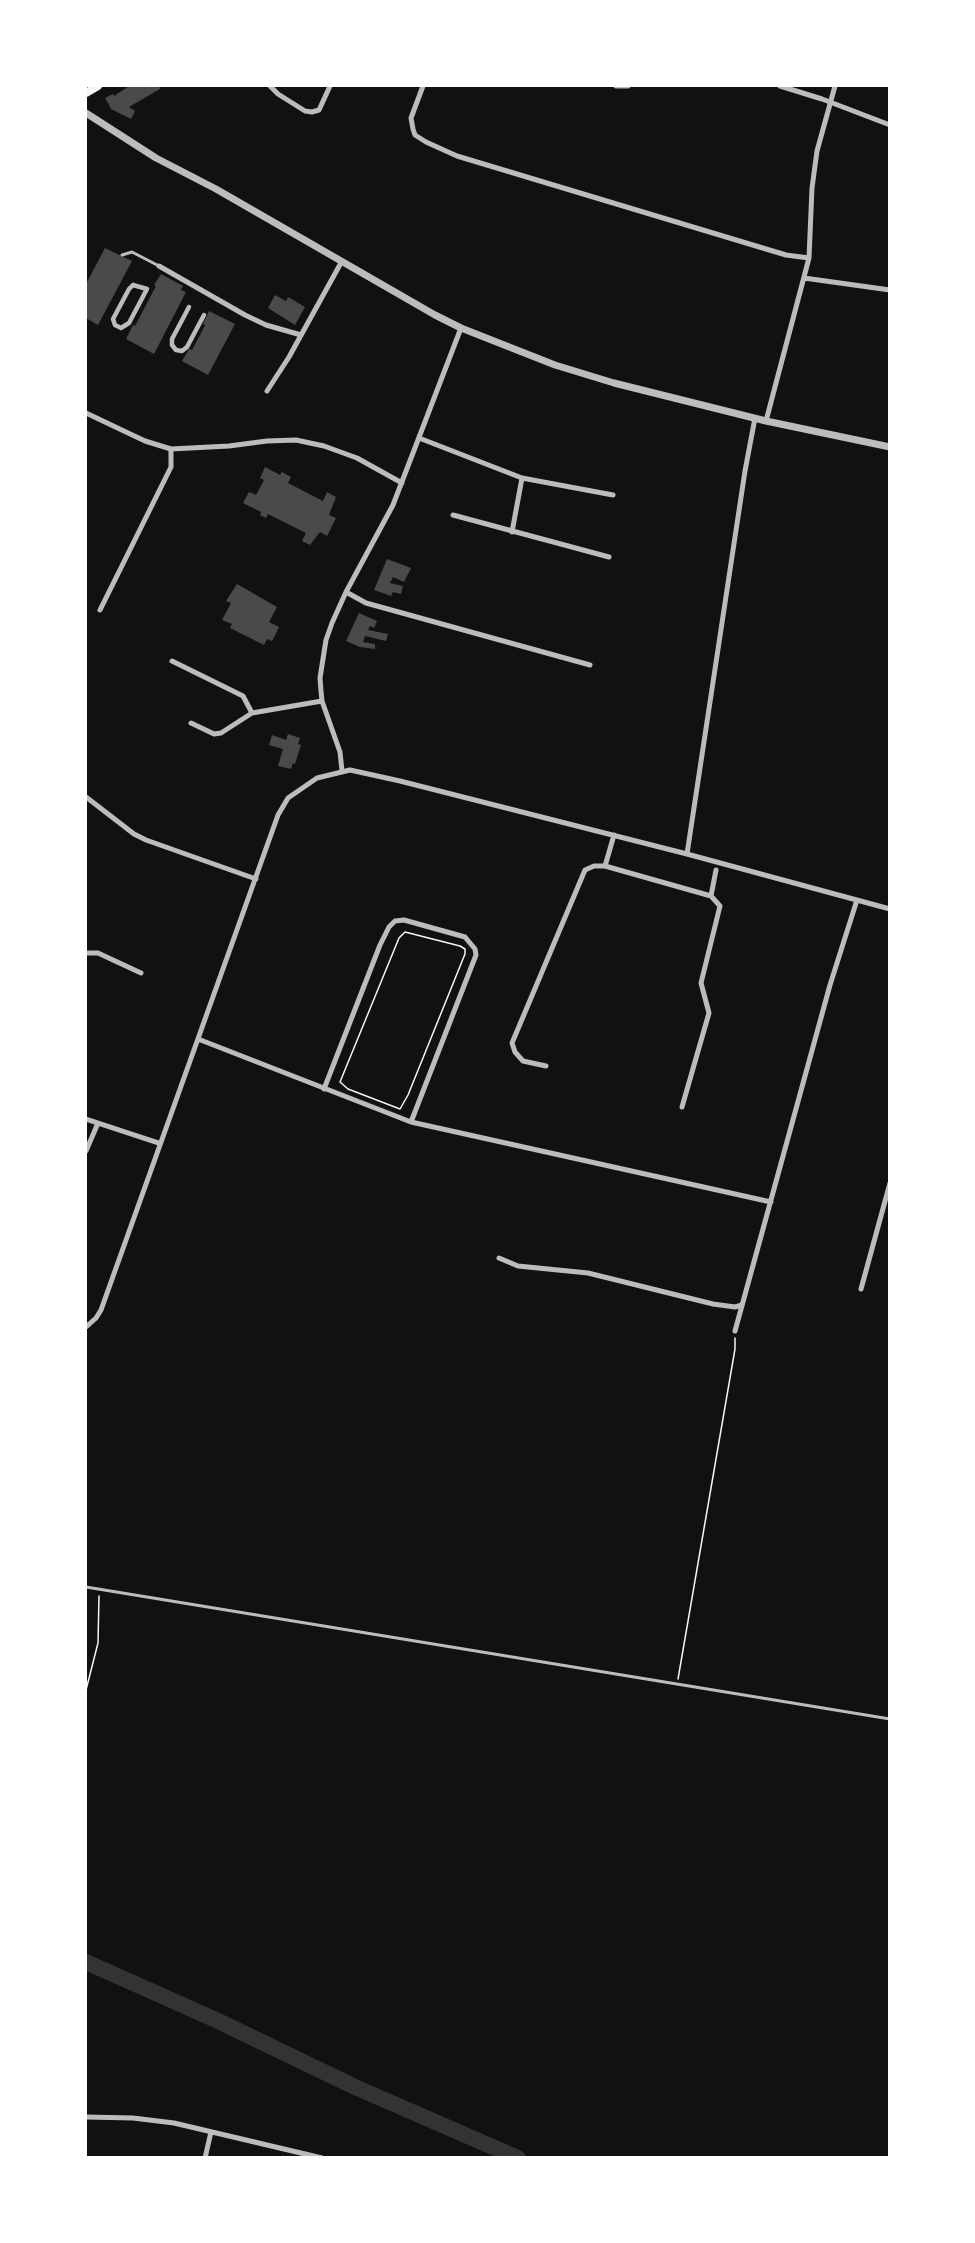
<!DOCTYPE html>
<style>
body{margin:0}
#map{position:relative;width:975px;height:2243px;overflow:hidden;background:#111;font-family:Montserrat,sans-serif}
canvas{display:block}
.frame{position:absolute;inset:0;border:87px solid #fff;pointer-events:none}
</style>
<div id="map">
<canvas width="975" height="2243"></canvas>
<div class="frame"></div>
</div>
<script>
const g = document.querySelector('canvas').getContext('2d');
g.lineJoin = 'round';
const poly = rows => new Path2D(rows.map(r => 'M' + r).join(''));
function stroke(path, color, width, dash) { g.strokeStyle = color; g.lineWidth = width; g.lineCap = dash ? 'butt' : 'round'; g.setLineDash(dash || []); g.stroke(path); }
function fill(path, color) { g.fillStyle = color; g.fill(path, 'evenodd'); }
const river = poly([
 [86,1962,216,2020,355,2087,518,2158]
]);
const building = poly([
 [129,86,159,86,160,89,129,107,135,111,131,119,111,109,105,98,113,94,114,96],
 [105,248,132,261,98,325,86,318,86,284],
 [161,274,183,286,181,290,186,292,154,354,126,339,133,325,135,326,156,286,154,285],
 [275,295,286,301,288,297,305,307,295,325,268,308],
 [209,311,235,324,208,375,182,361,189,349,192,350,200,335,205,325,203,324],
 [265,467,280,475,282,472,291,477,288,483,323,501,327,492,336,497,329,515,336,518,327,536,320,532,310,545,302,541,306,533,268,514,266,518,260,515,261,512,243,503,249,492,256,495,264,480,260,478],
 [387,559,411,568,404,582,393,577,390,583,403,586,401,594,393,592,391,596,374,590],
 [237,584,277,607,269,622,279,627,272,641,267,639,264,645,230,628,232,624,222,620,231,603,226,601],
 [359,613,377,621,374,628,370,626,368,630,388,634,386,641,365,636,363,642,375,644,375,649,360,647,346,641],
 [288,734,300,738,298,744,301,745,295,764,293,763,291,769,278,766,283,749,269,745,272,735,286,740]
]);
const path = poly([
 [405,932,460,946,465,949,465,954,408,1095,400,1109,348,1089,340,1082,399,938,405,932],
 [678,1679,735,1349,735,1338],
 [86,1690,98,1643,99,1596]
]);
const service = poly([
 [122,255,132,252,159,266],
 [86,1587,890,1719]
]);
const pedestrian = poly([
 [133,285,147,289,129,323,121,328,115,325,113,319,129,289,133,285],
 [189,307,172,339,172,345,176,350,182,351,187,347,204,315]
]);
const minor = poly([
 [270,86,278,94,305,111,312,112,319,110,330,86],
 [423,86,411,118,413,129,415,135,426,142,457,156,786,255,809,258],
 [616,86,628,86],
 [780,86,822,99,890,125],
 [159,266,245,315,266,325,301,335],
 [804,278,890,290],
 [267,391,289,357,342,261],
 [86,413,145,441,171,449,229,446,267,441,296,440,324,446,357,458,402,483],
 [766,421,809,258,812,188,817,151,835,86],
 [419,438,522,478,613,495],
 [453,515,609,557],
 [512,532,522,478],
 [346,592,366,603,590,665],
 [100,610,171,467,171,449],
 [172,661,243,696,252,713],
 [191,723,214,734,221,733,252,713,322,701],
 [342,771,340,752,322,701,321,691,320,678,326,640,332,623,346,592,393,505,461,328],
 [86,797,134,834,146,840,256,879],
 [687,854,745,471,755,418],
 [605,866,614,835],
 [711,896,716,870],
 [86,953,98,953,141,973],
 [198,1039,411,1122,771,1202],
 [546,1066,523,1061,515,1052,512,1043,585,870,594,866,605,866,711,896,720,906,701,983,709,1013,682,1107],
 [324,1089,380,945,389,927,395,921,404,920,465,937,475,949,476,955,411,1122],
 [86,1119,159,1143],
 [86,1151,98,1123],
 [499,1258,518,1266,588,1273,713,1304,735,1307,742,1305],
 [861,1289,890,1183],
 [86,1327,96,1318,101,1310,278,815,288,798,317,778,350,770,400,781,687,854,890,909],
 [735,1331,830,985,857,900],
 [86,2117,133,2118,174,2123,322,2158],
 [205,2158,211,2132]
]);
const tertiary = poly([
 [86,113,156,158,216,189,435,315,461,328,555,365,614,383,766,421,890,447]
]);
const secondary = poly([
 [86,93,98,86]
]);
stroke(river, '#333', 16);
fill(building, '#4a4a4a');
stroke(path, '#f5f5f5', 1.5);
stroke(service, '#bcbcbc', 3);
stroke(pedestrian, '#bcbcbc', 4.5);
stroke(minor, '#bcbcbc', 5);
stroke(tertiary, '#bcbcbc', 7);
stroke(secondary, '#f5f5f5', 8);
</script>
